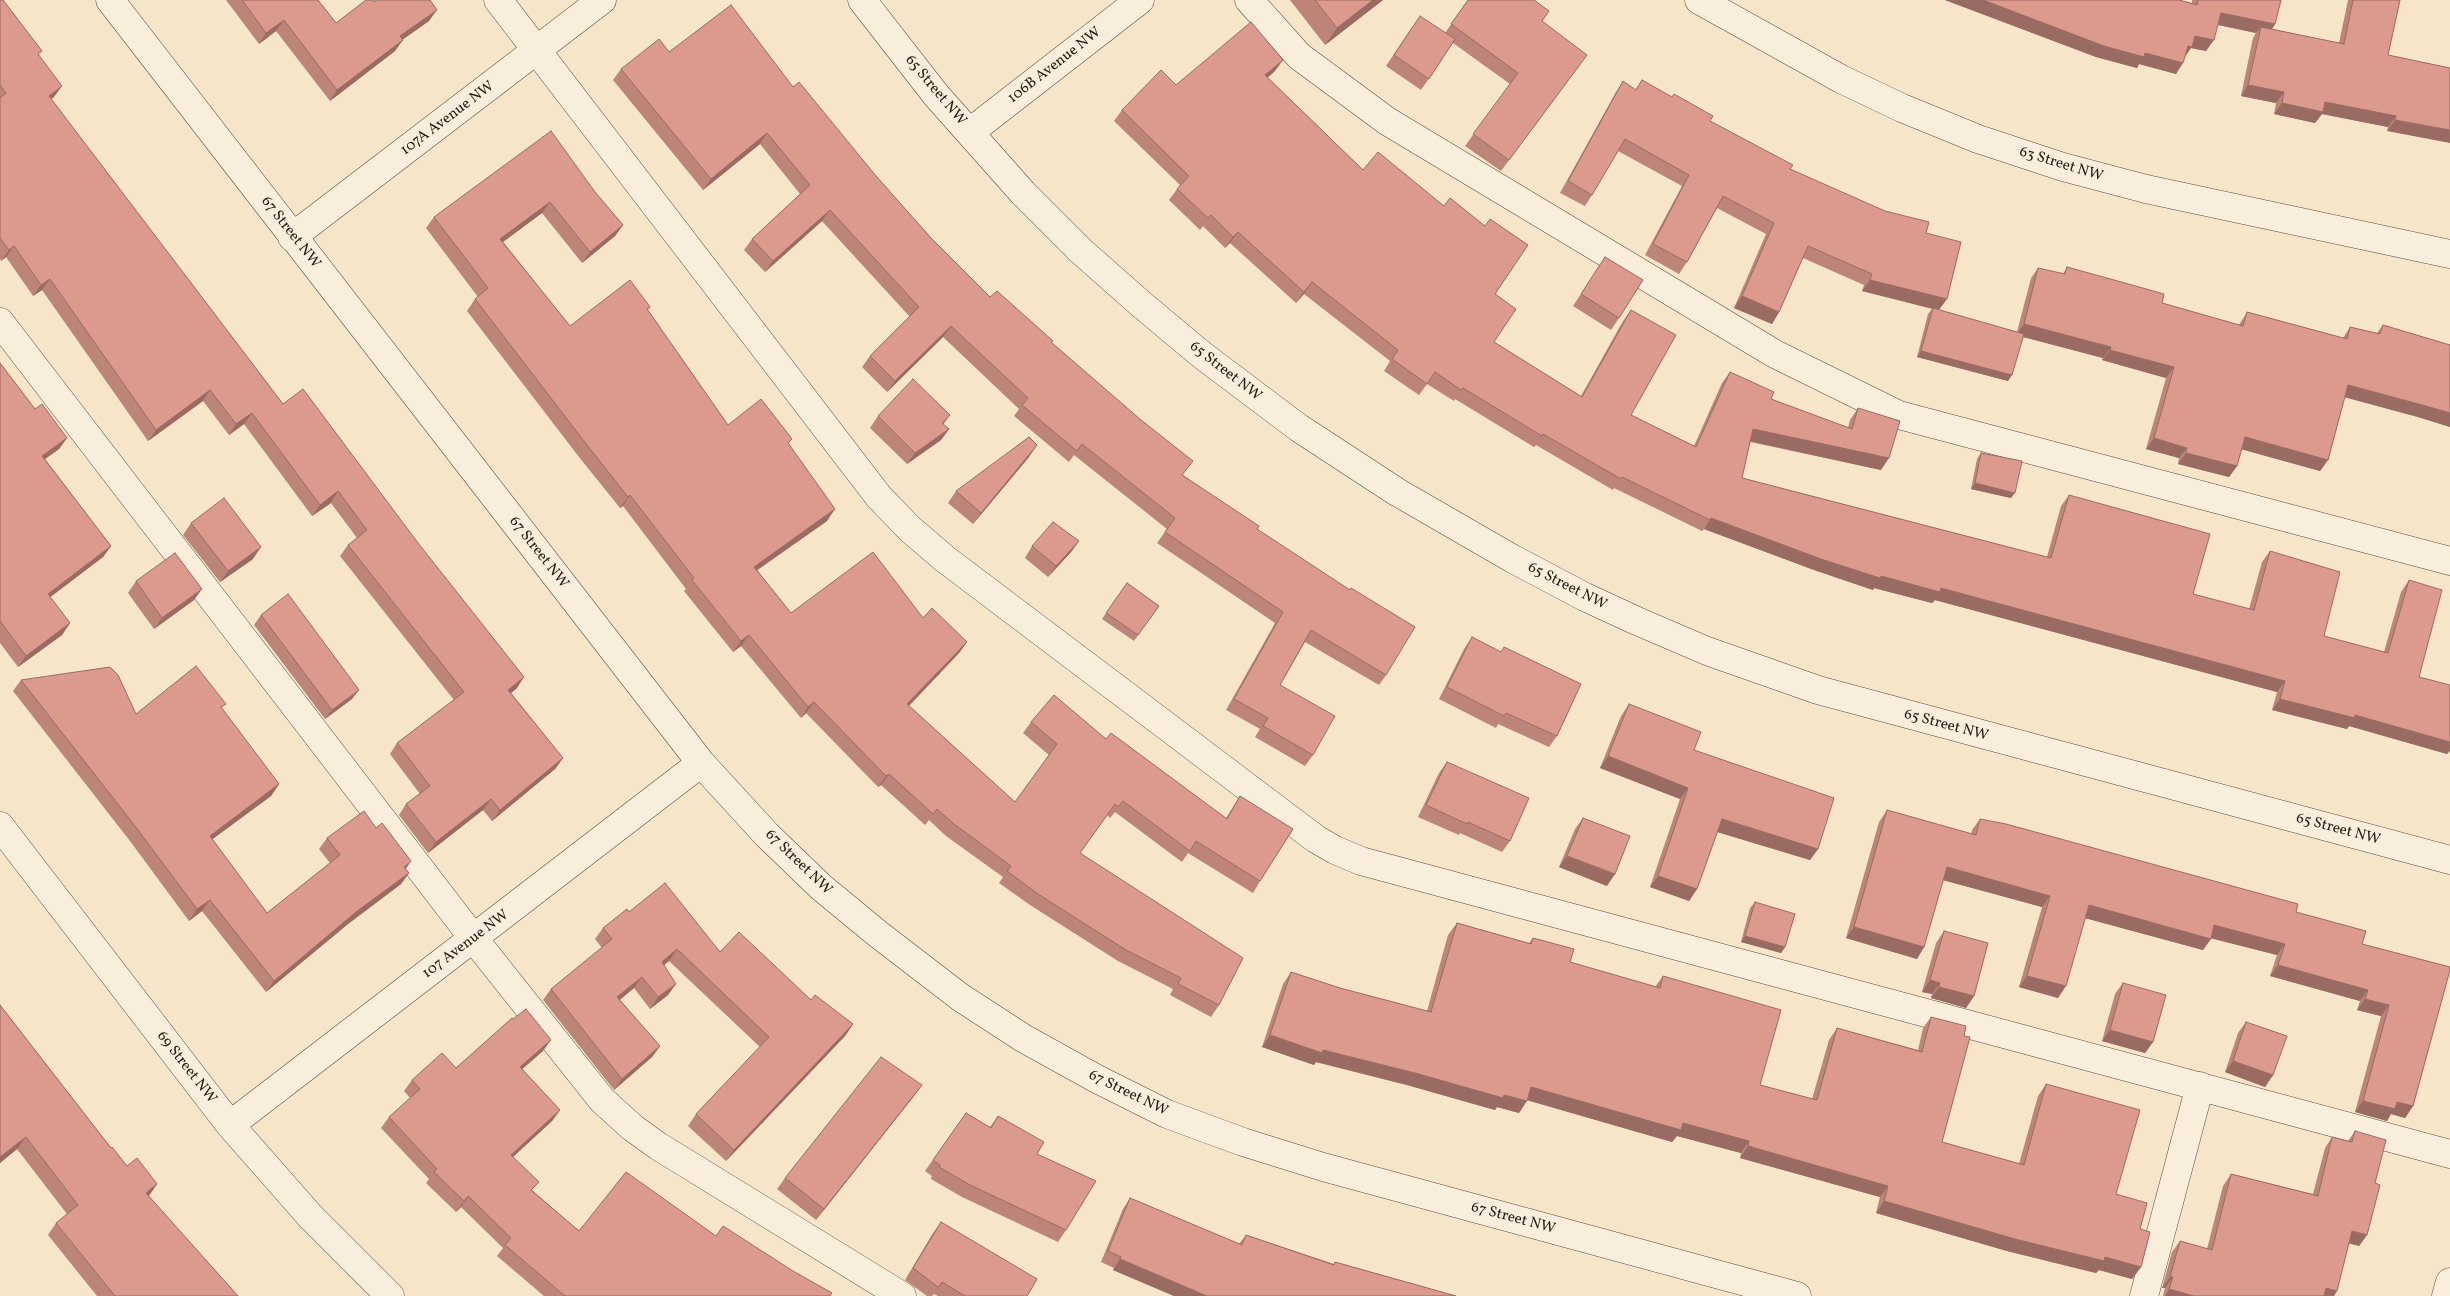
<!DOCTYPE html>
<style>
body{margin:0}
canvas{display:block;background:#f6e5c9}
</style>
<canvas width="2450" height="1296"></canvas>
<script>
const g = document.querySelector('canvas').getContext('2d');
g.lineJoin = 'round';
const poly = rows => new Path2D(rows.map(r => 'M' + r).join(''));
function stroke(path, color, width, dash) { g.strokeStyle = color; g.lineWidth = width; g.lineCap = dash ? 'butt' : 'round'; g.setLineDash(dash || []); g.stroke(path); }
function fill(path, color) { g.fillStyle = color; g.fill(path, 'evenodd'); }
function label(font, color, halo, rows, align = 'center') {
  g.font = font + ' Vollkorn,serif'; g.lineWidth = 4; g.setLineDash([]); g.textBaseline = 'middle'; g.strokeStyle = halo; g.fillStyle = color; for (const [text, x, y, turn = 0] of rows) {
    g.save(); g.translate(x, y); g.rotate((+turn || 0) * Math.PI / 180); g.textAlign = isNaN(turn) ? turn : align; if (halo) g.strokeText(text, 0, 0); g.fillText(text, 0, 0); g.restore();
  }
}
const minor = poly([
 [110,0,701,763,767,835,821,887,878,934,960,997,1023,1038,1097,1079,1167,1114,1243,1142,1323,1167,1797,1296],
 [498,0,879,497,910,529,945,559,1316,839,1335,850,1361,861,2450,1154],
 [862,0,936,95,1023,193,1081,251,1141,304,1202,355,1299,428,1397,492,1513,559,1585,597,1637,621,1707,651,1818,690,2450,860],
 [1249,0,1299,56,1387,121,1775,354,1899,415,2450,561],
 [1699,0,1841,79,1902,108,1978,139,2063,167,2146,189,2450,254],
 [970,132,1140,0],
 [292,237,602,0],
 [0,322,474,939,602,1100,633,1128,658,1146,902,1296],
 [0,826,230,1125,310,1216,390,1296],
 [230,1125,701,763],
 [2144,1296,2200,1086],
 [2446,1296,2450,1282]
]);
const wall = poly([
 [0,0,39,55,54,97,51,99,283,404,517,688,511,693,563,758,555,769,492,821,483,810,428,853,399,815,406,804,420,794,390,754,397,743,454,700,340,556,348,545,357,538,331,503,312,516,244,424,229,435,203,401,148,441,42,290,33,296,6,257,1,261,0,259],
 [226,0,318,0,336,23,374,2,429,21,402,40,395,51,330,101,276,31,259,44],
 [1290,0,1383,0,1325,45],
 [1468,0,1542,22,1579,66,1501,171,1465,146,1510,84,1453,43,1421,90,1386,66,1412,27,1445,33],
 [1945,0,2179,0,2192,3,2192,0,2281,0,2275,24,2272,29,2339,43,2348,0,2400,0,2388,55,2450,68,2387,131,2388,127,2322,114,2315,123,2274,114,2276,103,2241,96,2253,38,2256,33,2218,25,2206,51,2191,48,2185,56,2176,74,2139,64,2137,68,2096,57],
 [669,52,793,87,876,176,931,238,990,297,1051,342,1183,475,1257,529,1386,675,1379,685,1305,642,1280,685,1313,755,1305,766,1255,737,1260,729,1226,710,1275,623,1157,543,1167,529,1074,455,1069,462,1014,416,1019,409,943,337,887,392,862,367,870,356,910,317,822,221,765,272,744,250,752,239,800,194,760,144,703,190,613,80,621,69],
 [1275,71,1267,78,1363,170,1495,294,1494,342,1581,396,1623,321,1631,310,1631,415,1694,446,1722,383,1730,372,1771,399,1848,428,1850,420,1858,408,1881,470,1750,442,1742,478,2047,557,2061,506,2069,495,2193,594,2249,609,2262,562,2270,551,2324,636,2384,652,2401,592,2409,580,2419,677,2447,754,2349,726,2347,729,2272,710,2277,692,1935,600,1932,603,1874,588,1873,590,1814,570,1704,529,1702,531,1614,488,1613,490,1536,445,1534,447,1455,399,1454,401,1427,384,1419,395,1384,371,1390,361,1304,294,1296,303,1230,243,1225,248,1203,226,1200,230,1169,200,1180,185,1114,121,1122,110,1176,85],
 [1642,80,1790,169,1926,233,1939,310,2017,332,2031,278,2038,268,2063,274,2067,267,2162,303,2239,325,2247,312,2343,338,2350,327,2377,333,2383,325,2450,345,2450,427,2418,417,2345,397,2328,460,2320,471,2241,449,2237,466,2229,477,2178,464,2179,458,2146,449,2166,378,2102,360,2103,358,2023,337,2008,381,1917,357,1928,314,1932,309,1862,291,1864,285,1803,258,1779,312,1772,324,1734,308,1766,234,1717,208,1687,262,1679,274,1645,255,1682,186,1618,151,1592,195,1585,206,1560,193,1616,92,1623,81,1635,90],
 [595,192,623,225,615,236,582,263,542,213,503,242,570,326,650,307,648,310,728,425,789,444,827,521,757,570,791,613,923,618,967,642,959,653,909,706,1015,802,1049,755,1023,733,1031,722,1106,739,1226,818,1240,796,1260,881,1253,893,1188,853,1182,862,1115,812,1110,818,1107,815,1080,853,1219,1005,1211,1017,1170,995,1173,989,1118,961,1030,905,999,883,1003,877,946,836,929,820,925,825,881,785,878,787,806,713,801,718,741,646,733,652,684,591,686,589,623,506,620,508,579,457,467,311,475,299,478,297,426,228,434,217],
 [1605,257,1619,318,1611,330,1573,306],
 [0,363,35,409,67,438,59,449,45,459,111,546,103,557,50,597,70,623,62,635,18,667,0,643],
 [950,415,943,425,949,429,941,440,907,464,870,428,878,416],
 [1981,453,2011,498,1971,489,1977,459],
 [1029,457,973,524,948,503,956,491],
 [191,523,253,559,220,582,183,535],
 [1079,541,1071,552,1048,577,1025,558,1032,546],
 [136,581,194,600,154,629,128,593],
 [1127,583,1159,606,1134,641,1102,619],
 [261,615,352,699,325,719,254,625],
 [1472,637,1501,652,1504,647,1557,736,1549,747,1498,724,1496,728,1439,699,1464,649],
 [21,680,136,714,222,709,279,784,271,796,212,839,267,913,330,863,319,849,327,838,406,869,409,873,401,884,348,924,266,992,202,911,189,921,130,841,13,691],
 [1629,704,1694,750,1818,849,1810,860,1717,832,1697,889,1689,901,1650,887,1680,799,1600,768,1621,716],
 [1447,762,1510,841,1502,852,1460,833,1459,835,1418,817,1439,773],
 [1887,810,1971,834,1972,830,1980,819,2296,912,2362,944,2450,967,2413,1106,2405,1118,2391,1114,2387,1121,2355,1112,2381,1016,2357,1010,2360,1001,2270,976,2277,955,2211,938,2203,950,2085,918,2058,998,2019,987,2042,907,1943,880,1924,947,1917,959,1846,938,1879,822],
 [1583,818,1607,886,1559,867,1575,829],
 [1755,902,1785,947,1781,953,1741,942,1750,908],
 [629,912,720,952,811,1000,853,1024,845,1036,726,1161,688,1126,696,1114,760,1047,669,961,664,965,668,995,650,1009,634,988,620,1000,660,1046,652,1057,614,1090,543,1000,551,989,602,948,595,939,603,928],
 [1457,923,1529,943,1533,938,1570,962,1655,987,1663,976,1760,1085,1812,1099,1829,1040,1837,1028,1918,1050,1923,1028,1931,1017,1964,1036,1942,1142,2019,1164,2038,1096,2046,1084,2116,1194,2140,1229,2141,1267,2132,1279,2099,1270,2096,1273,2007,1251,1876,1213,1880,1197,1740,1158,1741,1153,1677,1136,1672,1142,1527,1100,1519,1113,1497,1107,1495,1110,1407,1085,1316,1062,1314,1065,1262,1047,1283,984,1291,972,1340,988,1427,1011,1448,935],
 [1944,931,1974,996,1966,1008,1931,998,1932,994,1922,992,1936,943],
 [2123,983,2153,1042,2145,1053,2102,1041,2115,994],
 [0,1005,111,1148,127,1166,157,1184,148,1196,238,1296,97,1296,48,1235,56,1223,67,1214,17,1149,0,1163],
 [513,1019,543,1051,522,1069,560,1110,552,1121,513,1157,533,1191,579,1231,716,1236,830,1296,544,1296,497,1256,503,1248,461,1207,456,1212,426,1183,429,1179,381,1128,389,1117,410,1098,404,1091,412,1080,456,1068],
 [2246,1022,2273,1075,2265,1087,2225,1072,2238,1033],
 [922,1085,914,1096,816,1220,777,1189,785,1178],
 [966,1113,990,1127,998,1116,1037,1154,1066,1230,1058,1242,962,1197,931,1179,932,1176,925,1171],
 [2355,1131,2375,1183,2367,1235,2359,1246,2349,1243,2334,1296,2163,1296,2165,1288,2162,1288,2172,1252,2180,1241,2207,1249,2223,1186,2231,1174,2313,1194,2325,1148,2332,1137,2348,1141],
 [1130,1198,1239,1244,1246,1235,1334,1264,1335,1262,1456,1296,1174,1296,1113,1270,1114,1268,1101,1262,1123,1209],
 [941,1222,1027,1296,938,1296,934,1294,932,1296,927,1296,905,1280,933,1233]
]);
const shadedWall = poly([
 [1373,0,1383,0,1325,45,1337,28],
 [1945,0,1983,0,2145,53,2183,63,2176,74,2139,64,2137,68,2096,57],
 [437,10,429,21,392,47,400,36],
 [2221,13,2275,24,2268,35,2261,27,2256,33,2214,24],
 [284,20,276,31,259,44,266,33],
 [2195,36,2214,40,2206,51,2191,48,2184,58,2180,57],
 [403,40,395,51,330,101,337,90],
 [1283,60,1275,71,1257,87,1265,75],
 [2248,85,2284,92,2276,103,2241,96],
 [62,86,54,97,41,107,49,96],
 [2325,102,2396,116,2388,127,2322,114,2315,123,2274,114,2282,103],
 [2395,120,2450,130,2450,143,2387,131],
 [767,133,760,144,703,190,711,179],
 [550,202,542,213,492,250,500,239],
 [830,210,822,221,765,272,773,261],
 [623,225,615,236,582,263,590,252],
 [1238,232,1230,243,1225,248,1233,237],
 [14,246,6,257,1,261,9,250],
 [50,279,42,290,33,296,41,285],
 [1870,280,1947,299,1939,310,1862,291],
 [1312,282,1304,294,1296,303,1304,292],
 [1742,296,1779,312,1772,324,1734,308],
 [2024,324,2111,347,2103,358,2016,335],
 [951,326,943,337,887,392,895,381],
 [2110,350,2174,367,2166,378,2102,360],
 [1921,351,2012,375,2008,381,1917,357],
 [2348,385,2426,406,2450,413,2450,427,2418,417,2340,396],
 [210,390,203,401,148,441,156,430],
 [252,413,244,424,229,435,236,424],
 [949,429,941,440,907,464,915,453],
 [1753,429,1889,458,1881,470,1745,440],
 [2245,437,2328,460,2320,471,2237,448],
 [67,438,59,449,34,467,42,456],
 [2154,438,2187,448,2179,458,2146,449],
 [1037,445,1029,457,973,524,981,513],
 [2186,453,2237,466,2229,477,2178,464],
 [1975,483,2015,493,2011,498,1971,489],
 [338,491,331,503,312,516,320,505],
 [630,495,623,506,620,508,628,497],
 [835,509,827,521,746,578,754,567],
 [1711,518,1881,576,1941,588,2285,681,2277,692,1935,600,1932,603,1874,588,1873,590,1814,570,1704,529],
 [1079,541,1071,552,1048,577,1056,566],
 [111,546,103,557,40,605,48,594],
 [261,547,253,559,220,582,228,571],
 [202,589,194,600,154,629,162,618],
 [70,623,62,635,18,667,26,656],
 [749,635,741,646,733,652,741,641],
 [967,642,959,653,899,716,907,704],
 [524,677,517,688,501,701,508,690],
 [359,690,352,699,325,719,332,710],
 [2280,699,2355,715,2450,742,2450,751,2447,754,2349,726,2347,729,2272,710],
 [814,702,806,713,801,718,808,707],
 [1608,756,1688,788,1680,799,1600,768],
 [563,758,555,769,492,821,500,810],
 [889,774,881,785,878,787,886,776],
 [279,784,271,796,202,847,210,836],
 [491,799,483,810,428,853,436,842],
 [1722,819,1818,849,1810,860,1714,831],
 [1567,856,1615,874,1607,886,1559,867],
 [411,861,403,873,404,867],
 [1947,867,2050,896,2042,907,1939,879],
 [409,873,401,884,348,924,266,992,274,981,356,912],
 [1658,876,1697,889,1689,901,1650,887],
 [210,900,202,911,189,921,197,909],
 [2089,905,2211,939,2203,950,2081,917],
 [2214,925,2285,944,2277,955,2206,937],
 [1854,927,1924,947,1917,959,1846,938],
 [1745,936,1785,947,1781,953,1741,942],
 [677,949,669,961,654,973,662,962],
 [2278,965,2368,990,2360,1001,2270,976],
 [2027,976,2066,986,2058,998,2019,987],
 [642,977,634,988,609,1008,617,997],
 [1930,980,1940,983,1932,994,1922,992],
 [676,984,668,995,650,1009,658,997],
 [1939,987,1974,996,1966,1008,1931,998],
 [2365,999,2389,1005,2381,1016,2357,1010],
 [853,1024,845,1036,726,1161,734,1150],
 [2110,1030,2153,1042,2145,1053,2102,1041],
 [1270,1035,1323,1050,1504,1095,1527,1101,1519,1113,1497,1107,1495,1110,1407,1085,1316,1062,1314,1065,1262,1047],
 [551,1040,543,1051,512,1078,520,1067],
 [660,1046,652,1057,614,1090,622,1079],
 [2233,1061,2273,1075,2265,1087,2225,1072],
 [922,1085,914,1096,816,1220,824,1209],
 [1531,1087,1683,1123,1749,1141,1741,1153,1677,1136,1672,1142,1523,1099],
 [2363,1101,2397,1102,2413,1106,2405,1118,2391,1114,2387,1121,2355,1112],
 [560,1110,552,1121,503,1166,511,1155],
 [26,1137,17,1149,0,1163,0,1157],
 [1748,1146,1888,1186,1880,1197,1740,1158],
 [157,1184,149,1196,137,1205,146,1193],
 [468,1196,461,1207,456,1212,464,1201],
 [1884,1201,2105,1257,2141,1267,2132,1279,2099,1270,2096,1273,2007,1251,1876,1213],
 [2352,1231,2367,1235,2359,1246,2344,1242],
 [1120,1259,1207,1296,1174,1296,1113,1270],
 [2170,1277,2173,1277,2165,1288,2162,1288],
 [2326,1288,2337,1291,2334,1296,2320,1296],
 [2169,1289,2194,1296,2165,1296]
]);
const building = poly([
 [0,0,3,0,42,51,38,54,62,86,49,96,283,404,303,389,418,543,524,677,508,690,563,758,500,810,491,799,436,842,406,804,430,786,397,743,464,692,348,545,367,530,338,491,320,505,252,413,236,424,210,390,156,430,50,279,41,285,14,246,9,250,0,238,0,98,6,93,0,85,0,0],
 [242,0,318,0,336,23,366,0,373,0,374,2,376,0,430,0,437,10,400,36,403,40,337,90,284,20,266,33,242,0],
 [1315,0,1373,0,1337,28,1315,0],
 [1468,0,1534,0,1549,11,1542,21,1587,55,1509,160,1473,134,1518,73,1451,24,1468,0],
 [1983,0,2179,0,2197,5,2198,0,2281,0,2275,24,2221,13,2214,40,2195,36,2192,47,2188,46,2183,63,2145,53,2144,57,2104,46,1983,0],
 [2353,0,2400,0,2388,55,2450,68,2450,130,2395,120,2396,116,2325,102,2323,112,2282,103,2284,92,2248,85,2261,27,2344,44,2353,0],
 [731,5,793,87,799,82,876,176,931,238,990,297,997,291,1053,341,1051,342,1141,420,1193,461,1182,475,1259,526,1257,529,1350,590,1351,588,1415,627,1386,675,1311,630,1280,685,1335,716,1313,755,1263,726,1268,718,1234,699,1283,612,1165,532,1175,518,1082,444,1077,451,1022,405,1028,398,951,326,895,381,870,356,919,307,830,210,773,261,752,239,810,185,767,133,711,179,621,69,659,39,669,52,731,5],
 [1420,16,1455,39,1429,79,1394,55,1420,16],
 [1251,22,1283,60,1265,75,1363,170,1378,152,1444,206,1450,198,1485,226,1490,219,1528,245,1495,294,1516,309,1494,342,1582,397,1631,310,1676,335,1631,415,1696,447,1730,372,1774,392,1771,399,1852,429,1858,408,1900,421,1889,458,1753,429,1742,478,2051,558,2069,495,2210,534,2193,594,2254,610,2270,551,2340,572,2324,636,2388,653,2409,580,2442,590,2419,677,2450,685,2450,742,2355,715,2355,718,2280,699,2285,681,1941,588,1940,592,1881,576,1880,578,1821,559,1711,518,1710,520,1622,477,1621,479,1543,434,1542,436,1463,388,1461,390,1435,372,1427,384,1392,359,1398,350,1312,282,1304,292,1238,232,1233,237,1211,215,1208,218,1177,189,1189,176,1122,110,1161,70,1176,85,1251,22],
 [1642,80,1672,97,1674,94,1713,116,1710,121,1793,165,1790,169,1885,211,1929,222,1926,233,1961,242,1947,299,1870,280,1872,274,1808,246,1779,312,1742,296,1774,223,1723,196,1687,262,1653,244,1689,175,1625,139,1592,195,1568,181,1623,81,1636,90,1642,80],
 [551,131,595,192,623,225,590,252,550,202,500,239,570,326,630,280,650,307,647,309,728,425,761,399,792,439,788,443,835,509,754,567,791,613,873,552,923,618,932,608,967,642,907,704,1015,802,1057,744,1031,722,1054,695,1106,739,1111,733,1227,819,1240,796,1293,829,1260,881,1196,841,1190,851,1123,801,1118,807,1115,804,1080,853,1243,958,1219,1005,1178,984,1181,978,1126,950,1038,894,1007,871,1011,866,954,824,937,809,933,814,889,774,886,776,814,702,808,707,749,635,741,641,692,580,694,578,630,495,628,497,587,445,475,299,488,288,434,217,551,131],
 [1605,257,1643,280,1619,318,1581,294,1605,257],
 [2067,267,2114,280,2164,294,2162,303,2243,326,2247,312,2347,339,2350,327,2380,334,2383,325,2450,345,2450,413,2426,406,2348,385,2328,460,2245,437,2237,466,2186,453,2187,448,2154,438,2174,367,2110,350,2111,347,2024,324,2038,268,2065,274,2067,267],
 [1933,308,2024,334,2012,375,1921,351,1933,308],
 [0,363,35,409,42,404,67,438,42,456,111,546,48,594,70,623,26,656,0,621,0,363],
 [913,379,950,415,942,423,949,429,915,453,878,416,913,379],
 [1029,437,1037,445,981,513,956,491,1029,437],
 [1981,453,2022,461,2015,493,1975,483,1981,453],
 [224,498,261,547,228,571,191,523,224,498],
 [1053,522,1079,541,1056,566,1032,546,1053,522],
 [175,553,202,589,162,618,136,581,175,553],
 [1127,583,1159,606,1138,635,1106,613,1127,583],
 [288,594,359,690,332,710,261,615,288,594],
 [1472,637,1501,652,1504,647,1581,684,1557,736,1506,713,1504,716,1447,687,1472,637],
 [196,666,226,704,221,707,279,784,210,836,267,913,340,855,327,838,364,811,376,828,382,823,411,861,404,867,409,873,356,912,274,981,210,900,197,909,138,830,21,680,110,667,118,675,136,714,196,666],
 [1629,704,1701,732,1694,750,1834,798,1818,849,1722,819,1697,889,1658,876,1688,788,1608,756,1629,704],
 [1447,762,1529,798,1510,841,1468,822,1467,824,1426,805,1447,762],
 [1887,810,1976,835,1980,819,2006,824,2298,904,2296,912,2366,931,2362,944,2450,967,2450,970,2413,1106,2397,1102,2395,1109,2363,1101,2389,1005,2365,999,2368,990,2278,965,2285,944,2214,925,2211,939,2089,905,2066,986,2027,976,2050,896,1947,867,1924,947,1854,927,1887,810],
 [1583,818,1630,836,1615,874,1567,856,1583,818],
 [665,883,720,952,739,932,811,1000,815,995,853,1024,734,1150,696,1114,769,1037,677,949,662,962,676,984,658,997,642,977,617,997,660,1046,622,1079,551,989,612,939,603,928,627,909,629,912,665,883],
 [1755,902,1795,914,1785,947,1745,936,1755,902],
 [1457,923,1531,944,1533,938,1574,949,1570,962,1660,988,1663,976,1781,1010,1760,1085,1817,1100,1837,1028,1922,1052,1931,1017,1966,1026,1964,1036,1970,1037,1942,1142,2024,1165,2046,1084,2140,1110,2116,1194,2147,1203,2140,1229,2150,1232,2141,1267,2105,1257,2104,1261,2015,1239,1884,1201,1888,1186,1748,1146,1749,1141,1683,1123,1681,1130,1531,1087,1527,1101,1504,1095,1503,1098,1415,1073,1323,1050,1322,1053,1270,1035,1291,972,1340,988,1431,1012,1457,923],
 [1944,931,1988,943,1974,996,1939,987,1940,983,1930,980,1944,931],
 [2123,983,2166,995,2153,1042,2110,1030,2123,983],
 [0,1005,111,1148,112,1147,127,1166,137,1158,157,1184,146,1193,238,1296,115,1296,56,1223,78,1205,26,1137,0,1157,0,1005],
 [526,1009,551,1040,520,1067,560,1110,511,1155,539,1182,531,1190,579,1231,626,1172,716,1236,723,1226,793,1271,832,1293,830,1296,565,1296,505,1245,511,1238,468,1196,464,1201,434,1172,437,1169,389,1117,420,1089,412,1080,442,1053,456,1068,512,1018,513,1019,526,1009],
 [2246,1022,2287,1036,2273,1075,2233,1061,2246,1022],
 [881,1057,922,1085,824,1209,785,1178,881,1057],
 [966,1113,991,1128,998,1116,1044,1142,1037,1154,1096,1181,1066,1230,970,1185,939,1167,940,1165,933,1160,966,1113],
 [2355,1131,2386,1140,2375,1183,2380,1185,2367,1235,2352,1231,2337,1291,2326,1288,2324,1296,2194,1296,2169,1289,2173,1277,2170,1277,2180,1241,2212,1250,2231,1174,2318,1196,2332,1137,2352,1142,2355,1131],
 [1130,1198,1242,1245,1246,1235,1334,1265,1335,1262,1456,1296,1207,1296,1120,1259,1121,1257,1108,1251,1130,1198],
 [941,1222,1037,1279,1027,1296,965,1296,942,1282,938,1287,913,1268,941,1222]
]);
const streetNames = [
 ["106B Avenue NW",1055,66,-38],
 ["65 Street NW",935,91,50],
 ["107A Avenue NW",448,119,-37],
 ["63 Street NW",2061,165,17],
 ["67 Street NW",290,233,52],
 ["65 Street NW",1225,372,38],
 ["67 Street NW",538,553,52],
 ["65 Street NW",1567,587,27],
 ["65 Street NW",1946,726,15],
 ["65 Street NW",2338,830,15],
 ["67 Street NW",798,863,44],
 ["107 Avenue NW",466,945,-37],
 ["69 Street NW",186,1068,52],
 ["67 Street NW",1128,1094,26],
 ["67 Street NW",1513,1219,15]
];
stroke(minor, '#5a4d3f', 29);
stroke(minor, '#f9eedc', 28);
fill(wall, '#bd847a');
fill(shadedWall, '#9a6b63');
fill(building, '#dc998e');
stroke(building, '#9a6b63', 1);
label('15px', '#261a11', '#f9eedc', streetNames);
</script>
